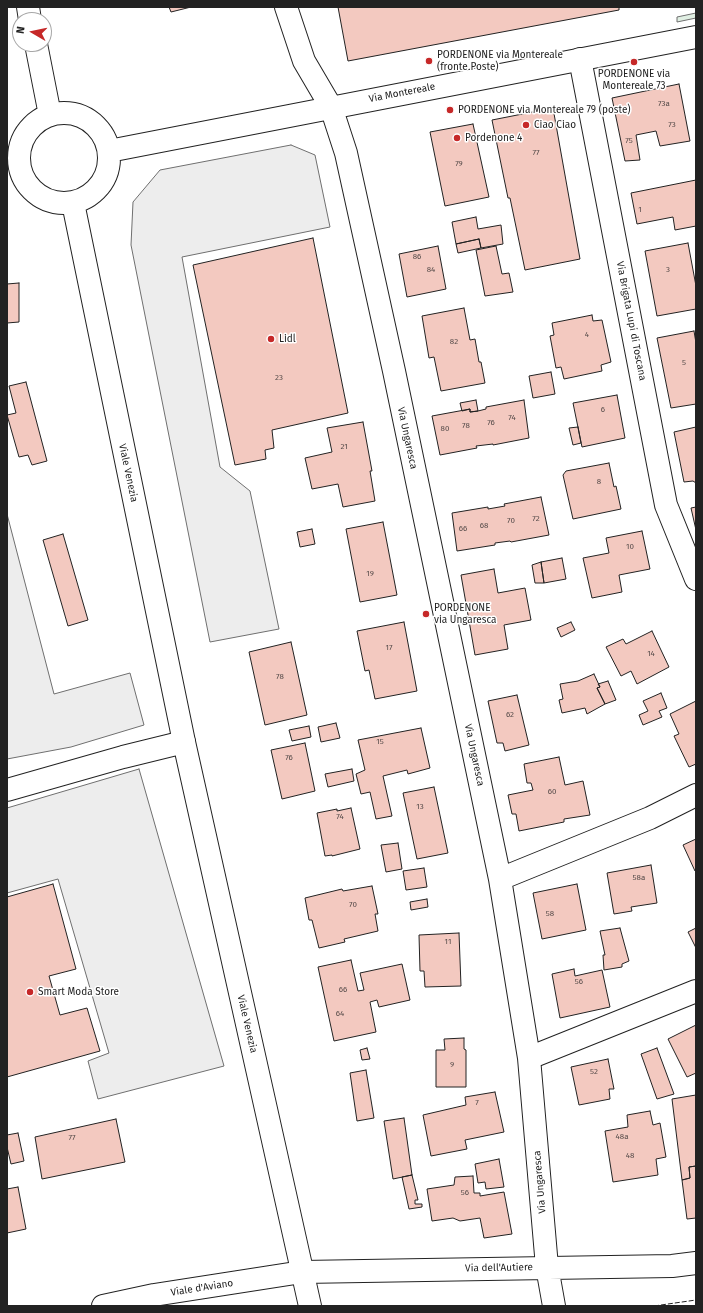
<!DOCTYPE html>
<style>
body{margin:0}
#map{position:relative;width:703px;height:1313px;overflow:hidden;background:#fff;font-family:"Fira Sans",sans-serif}
canvas{display:block}
.frame{position:absolute;inset:0;border:8px solid #222;pointer-events:none}
.north{position:absolute;left:12px;top:12px;width:40px;height:40px;box-sizing:border-box;background:#fff;border:1px solid #a7a7a7;border-radius:50%;rotate:279deg;font-size:11px;font-weight:700;line-height:16px;text-align:center;color:#222}
.north::after{content:'';display:block;margin:auto;width:14px;height:18px;background:#c62828;clip-path:polygon(50% 0,100% 100%,50% 72%,0 100%)}
</style>
<div id="map">
<canvas width="703" height="1313"></canvas>
<div class="frame"></div>
<div class="north">N</div>
</div>
<script>
const g = document.querySelector('canvas').getContext('2d');
g.lineJoin = 'round';
function fill(path, color) { g.fillStyle = color; g.fill(path, 'evenodd'); }
const poly = rows => new Path2D(rows.map(r => 'M' + r).join(''));
function stroke(path, color, width, dash) { g.strokeStyle = color; g.lineWidth = width; g.lineCap = dash ? 'butt' : 'round'; g.setLineDash(dash || []); g.stroke(path); }
function label(font, color, halo, rows, align = 'center') {
  g.font = font + ' "Fira Sans",sans-serif'; g.lineWidth = 3; g.setLineDash([]); g.textBaseline = 'middle'; g.strokeStyle = halo; g.fillStyle = color; for (const [text, x, y, turn = 0] of rows) {
    g.save(); g.translate(x, y); g.rotate((+turn || 0) * Math.PI / 180); g.textAlign = isNaN(turn) ? turn : align; if (halo) g.strokeText(text, 0, 0); g.fillText(text, 0, 0); g.restore();
  }
}
const green = poly([
 [696,13,696,18,677,22,677,17,696,13]
]);
const parking = poly([
 [291,145,315,155,330,227,182,257,220,467,250,491,279,629,210,642,131,245,133,202,160,170,291,145],
 [7,514,54,694,130,673,144,725,71,747,7,759,7,514],
 [139,769,224,1066,98,1099,88,1061,109,1053,58,879,7,893,7,808,139,769]
]);
const building = poly([
 [169,7,191,7,171,12,169,7],
 [338,7,619,7,619,10,348,61,338,7],
 [679,84,690,141,660,146,656,131,636,135,640,160,625,161,612,98,679,84],
 [553,108,580,259,525,270,510,198,508,198,492,120,553,108],
 [473,124,489,197,445,206,430,132,473,124],
 [696,180,696,226,675,230,673,217,637,224,631,193,696,180],
 [476,217,478,229,501,225,503,244,481,248,479,239,456,244,452,222,476,217],
 [313,238,348,413,272,430,274,448,265,450,266,459,235,465,193,265,313,238],
 [479,239,481,248,458,253,456,244,479,239],
 [688,243,696,286,696,309,657,316,645,251,688,243],
 [438,246,446,289,407,297,399,254,438,246],
 [496,246,502,274,509,273,513,292,485,296,476,250,496,246],
 [19,283,19,322,7,323,7,284,19,283],
 [464,308,470,340,475,339,479,362,481,362,485,383,441,391,434,357,429,358,422,316,464,308],
 [592,315,593,321,602,320,611,362,601,365,602,371,564,379,561,367,556,368,550,336,554,335,552,323,592,315],
 [694,331,696,343,696,404,671,408,657,338,694,331],
 [551,372,555,394,533,398,529,376,551,372],
 [26,382,47,461,32,465,28,455,19,457,7,415,16,413,9,386,26,382],
 [617,395,625,438,582,447,573,403,617,395],
 [476,400,478,411,470,412,470,409,462,411,460,403,476,400],
 [524,400,529,438,493,445,493,444,476,446,477,448,440,455,432,416,470,409,470,412,478,411,486,409,486,407,524,400],
 [363,422,372,471,370,471,375,501,343,507,338,484,312,489,305,458,332,452,327,428,363,422],
 [578,427,581,443,573,445,569,428,578,427],
 [696,427,696,483,693,481,684,482,674,432,696,427],
 [609,463,614,487,616,486,621,509,573,519,563,475,566,471,609,463],
 [541,497,549,535,511,542,510,541,495,543,495,545,457,551,452,513,488,507,488,509,505,506,504,504,541,497],
 [696,507,696,530,691,508,696,507],
 [383,522,397,595,360,602,346,529,383,522],
 [312,529,315,544,300,547,297,532,312,529],
 [642,531,650,569,619,575,622,592,592,598,583,558,609,553,606,538,642,531],
 [63,534,88,620,68,626,43,540,63,534],
 [562,558,566,579,544,583,541,562,562,558],
 [541,562,544,583,535,583,532,565,541,562],
 [494,569,498,593,525,588,531,620,504,625,508,649,475,655,461,575,494,569],
 [404,622,417,691,375,699,369,670,365,671,357,631,404,622],
 [571,622,575,630,561,637,557,628,571,622],
 [652,631,669,667,637,684,631,671,621,676,606,647,623,639,626,644,652,631],
 [291,642,307,715,265,725,249,652,291,642],
 [594,674,600,687,597,688,605,704,587,714,585,708,562,713,559,700,563,699,560,684,578,681,594,674],
 [608,681,616,700,605,704,597,688,600,687,598,684,608,681],
 [661,693,667,708,659,711,662,717,643,725,639,715,648,711,643,701,661,693],
 [517,695,529,745,505,751,503,743,497,743,488,701,517,695],
 [696,701,696,764,689,767,674,736,679,734,670,714,696,701],
 [336,723,340,738,321,742,318,727,336,723],
 [309,726,311,737,292,741,289,730,309,726],
 [421,728,430,768,408,774,407,770,383,776,392,816,376,819,370,792,361,794,356,774,365,770,358,740,421,728],
 [305,743,315,791,282,799,271,750,305,743],
 [559,757,565,785,583,781,590,815,564,819,564,822,519,831,516,814,512,814,508,795,533,790,531,783,527,783,524,764,559,757],
 [352,769,354,781,328,787,325,774,352,769],
 [434,787,448,853,417,859,403,793,434,787],
 [351,808,360,849,332,856,332,855,325,856,317,813,337,809,337,811,351,808],
 [696,839,696,870,695,871,683,845,696,839],
 [398,843,402,869,386,872,381,845,398,843],
 [651,865,657,903,631,907,632,911,614,914,607,873,651,865],
 [424,868,427,887,406,890,403,871,424,868],
 [53,884,76,969,49,976,60,1015,87,1008,100,1051,7,1077,7,897,53,884],
 [577,884,586,930,542,939,533,893,577,884],
 [372,886,378,914,375,914,378,931,344,939,345,942,319,948,312,920,309,920,305,898,342,889,343,891,372,886],
 [427,899,428,907,411,910,410,902,427,899],
 [620,928,629,961,622,964,622,967,604,970,603,955,605,955,600,931,620,928],
 [696,928,696,948,688,932,696,928],
 [459,933,461,986,425,987,424,971,420,971,419,935,459,933],
 [351,960,358,991,364,990,360,973,402,964,410,1000,379,1007,377,1000,370,1002,376,1032,334,1041,318,967,351,960],
 [574,969,575,976,602,970,610,1007,560,1018,552,974,574,969],
 [696,1025,696,1073,687,1077,668,1039,696,1025],
 [464,1038,464,1049,466,1050,466,1087,436,1087,436,1050,445,1050,444,1039,464,1038],
 [367,1048,370,1059,362,1060,360,1050,367,1048],
 [657,1048,674,1094,657,1099,641,1054,657,1048],
 [608,1059,614,1089,609,1089,610,1099,579,1105,571,1067,608,1059],
 [366,1070,374,1118,357,1121,350,1073,366,1070],
 [495,1092,504,1132,465,1140,467,1149,431,1156,423,1115,466,1105,465,1097,495,1092],
 [696,1095,696,1166,689,1167,690,1178,682,1180,672,1099,696,1095],
 [650,1111,653,1125,660,1123,666,1157,656,1159,658,1175,613,1182,605,1131,628,1127,627,1115,650,1111],
 [404,1118,412,1175,393,1179,384,1121,404,1118],
 [116,1119,125,1162,42,1179,35,1137,116,1119],
 [18,1133,24,1161,11,1164,7,1147,7,1135,18,1133],
 [499,1159,504,1187,486,1189,485,1182,478,1183,475,1164,499,1159],
 [696,1166,696,1218,687,1219,682,1180,690,1178,689,1167,696,1166],
 [412,1175,418,1200,415,1200,415,1204,422,1204,422,1207,409,1209,402,1177,412,1175],
 [473,1176,474,1193,480,1193,480,1196,504,1192,512,1234,484,1238,480,1218,460,1221,453,1218,432,1221,427,1189,454,1185,455,1177,473,1176],
 [18,1187,26,1229,7,1233,7,1189,18,1187]
]);
const minor = poly([
 [286,7,304,61,331,107,346,153,394,371,500,879,529,1058,547,1267,554,1306],
 [580,59,666,505,696,579],
 [7,790,123,757,184,742],
 [500,879,650,818,696,795],
 [529,1058,696,991],
 [103,1306,154,1295,302,1272,672,1266,696,1263]
]);
const major = poly([
 [28,7,30,20],
 [36,44,50,115],
 '19 158a45 45 0 1 1 90 0a45 45 0 1 1-90 0Z',
 [109,151,696,37],
 [73,203,184,742,310,1306]
]);
const fence = poly([
 [654,1306,696,1300]
]);
const markers = [
 [429,61,4,"#c62828"],
 [634,62,4,"#c62828"],
 [450,110,4,"#c62828"],
 [526,125,4,"#c62828"],
 [457,138,4,"#c62828"],
 [271,339,4,"#c62828"],
 [426,614,4,"#c62828"],
 [30,992,4,"#c62828"]
];
const numberNames = [
 ["73a",664,104],
 ["73",672,125],
 ["75",629,141],
 ["77",536,153],
 ["79",459,164],
 ["1",640,210],
 ["86",417,257],
 ["84",431,270],
 ["3",668,270],
 ["4",587,335],
 ["82",454,342],
 ["5",684,363],
 ["23",279,378],
 ["6",603,410],
 ["74",512,418],
 ["76",491,423],
 ["78",466,426],
 ["80",445,429],
 ["21",344,447],
 ["8",599,482],
 ["72",536,519],
 ["70",511,521],
 ["68",484,526],
 ["66",463,529],
 ["10",630,547],
 ["19",370,574],
 ["17",389,648],
 ["14",651,654],
 ["78",280,677],
 ["62",510,715],
 ["15",380,742],
 ["76",289,758],
 ["60",552,792],
 ["13",420,807],
 ["74",340,817],
 ["58a",639,878],
 ["70",353,905],
 ["58",550,914],
 ["11",448,942],
 ["56",579,982],
 ["66",343,990],
 ["64",340,1014],
 ["9",452,1065],
 ["52",594,1072],
 ["7",477,1103],
 ["48a",622,1137],
 ["77",72,1138],
 ["48",630,1156],
 ["56",465,1193]
];
const poiNames = [
 ["PORDENONE via Montereale",437,55],
 ["(fronte Poste)",437,67],
 ["PORDENONE via",634,74,"center"],
 ["Montereale 73",634,86,"center"],
 ["PORDENONE via Montereale 79 (poste)",458,110],
 ["Ciao Ciao",534,125],
 ["Pordenone 4",465,138],
 ["Lidl",279,339],
 ["PORDENONE",434,608],
 ["via Ungaresca",434,620],
 ["Smart Moda Store",38,992]
];
const streetNames = [
 ["Via Montereale",402,93,-11],
 ["Via Brigata Lupi di Toscana",631,321,79],
 ["Via Ungaresca",407,438,78],
 ["Viale Venezia",128,473,78],
 ["Via Ungaresca",474,755,78],
 ["Viale Venezia",247,1024,77],
 ["Via Ungaresca",540,1182,-95],
 ["Via dell'Autiere",499,1268,-1],
 ["Viale d'Aviano",202,1288,-9]
];
fill(green, '#e0efe3');
stroke(green, '#6f6f6f', 1);
fill(parking, '#ededed');
stroke(parking, '#6f6f6f', 1);
fill(building, '#f3c9c0');
stroke(building, '#222', 1);
stroke(minor, '#222', 24);
stroke(major, '#222', 24);
stroke(minor, '#fff', 22);
stroke(major, '#fff', 22);
stroke(fence, '#222', 1, [5, 2]);
for (const [x, y, r, color] of markers) { const dot = new Path2D(); dot.arc(x, y, r, 0, 2 * Math.PI); g.fillStyle = color; g.fill(dot); stroke(dot, '#fff', 1.5); }
label('8px', '#564c4a', null, numberNames);
label('10px', '#222', '#fff', poiNames, 'left');
label('10px', '#222', '#fff', streetNames);
</script>
